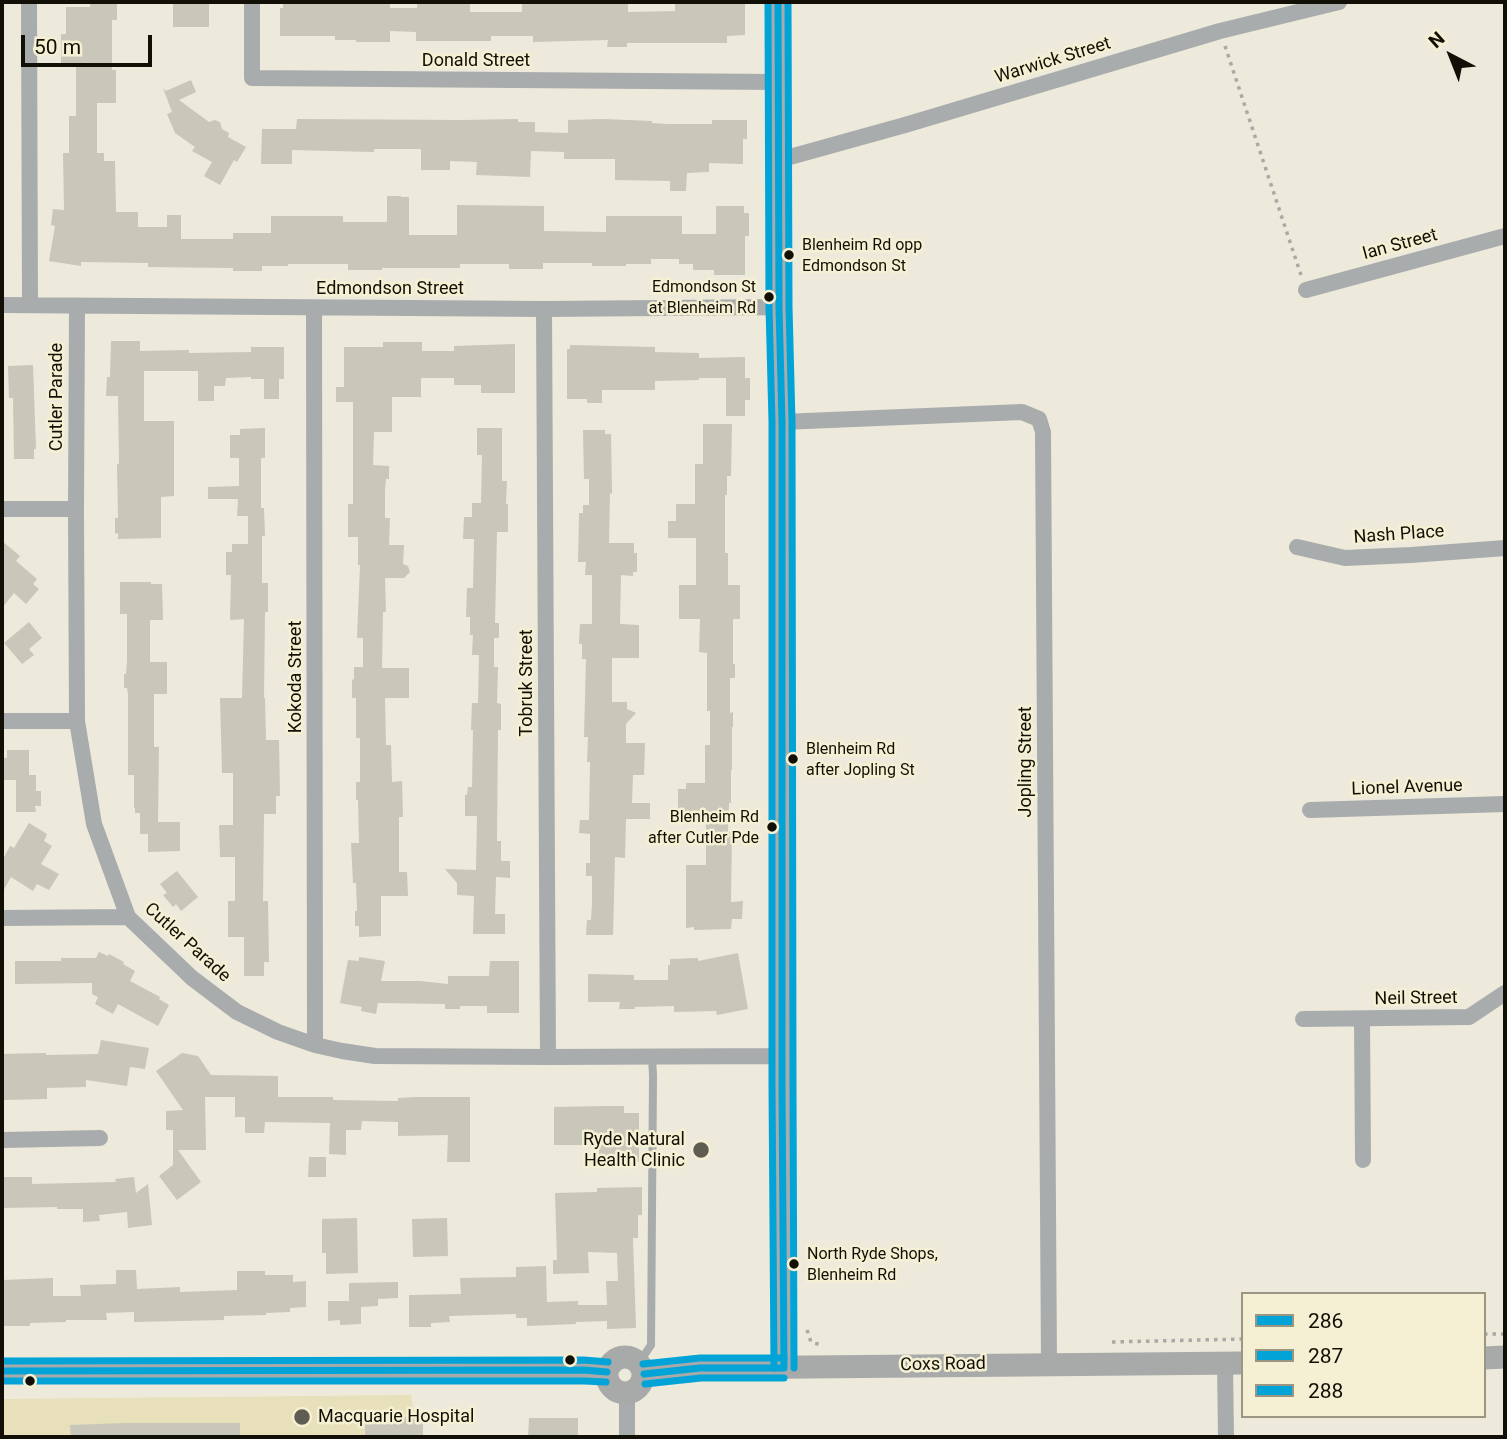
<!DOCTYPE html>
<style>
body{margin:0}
#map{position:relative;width:1507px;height:1439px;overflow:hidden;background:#edeadb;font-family:Roboto,sans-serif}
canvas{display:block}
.frame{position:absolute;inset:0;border:4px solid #121006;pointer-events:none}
.legend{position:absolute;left:1241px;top:1292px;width:245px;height:126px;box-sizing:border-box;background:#f5f0d3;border:2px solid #9a9681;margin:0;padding:9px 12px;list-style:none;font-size:21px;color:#121006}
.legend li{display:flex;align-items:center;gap:14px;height:35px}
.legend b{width:35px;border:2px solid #9a9681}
.north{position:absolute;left:1416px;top:21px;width:70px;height:70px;-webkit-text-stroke:5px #f5f0d3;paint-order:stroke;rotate:318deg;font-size:19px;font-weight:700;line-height:28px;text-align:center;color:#121006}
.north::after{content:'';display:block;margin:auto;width:24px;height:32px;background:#121006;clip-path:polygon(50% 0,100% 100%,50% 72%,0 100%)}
.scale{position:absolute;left:21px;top:35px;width:131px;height:32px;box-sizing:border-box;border:4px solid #121006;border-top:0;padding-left:9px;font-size:21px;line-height:24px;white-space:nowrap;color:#121006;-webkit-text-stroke:5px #f5f0d3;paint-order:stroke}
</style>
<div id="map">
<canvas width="1507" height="1439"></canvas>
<div class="frame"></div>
<ul class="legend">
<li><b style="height:9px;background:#02a4d8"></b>286</li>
<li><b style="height:9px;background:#02a4d8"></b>287</li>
<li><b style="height:9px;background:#02a4d8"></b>288</li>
</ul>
<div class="north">N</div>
<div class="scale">50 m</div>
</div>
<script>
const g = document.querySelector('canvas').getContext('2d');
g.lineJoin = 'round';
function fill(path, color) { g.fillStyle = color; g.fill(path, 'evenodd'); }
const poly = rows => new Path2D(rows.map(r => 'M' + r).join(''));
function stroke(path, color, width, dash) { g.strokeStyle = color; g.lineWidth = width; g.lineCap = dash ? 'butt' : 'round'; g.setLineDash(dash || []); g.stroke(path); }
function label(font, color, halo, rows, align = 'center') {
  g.font = font + ' Roboto,sans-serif'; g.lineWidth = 5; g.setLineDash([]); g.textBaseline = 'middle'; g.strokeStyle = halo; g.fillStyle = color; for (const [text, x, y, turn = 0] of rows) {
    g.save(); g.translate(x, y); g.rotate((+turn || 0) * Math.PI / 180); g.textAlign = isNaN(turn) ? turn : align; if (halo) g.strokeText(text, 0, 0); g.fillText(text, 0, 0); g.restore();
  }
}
const green = poly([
 [411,1395,418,1437,2,1437,2,1399]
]);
const building = poly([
 [90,2,117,2,117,20,112,20,112,70,116,70,116,103,97,103,97,153,104,153,104,161,115,161,116,212,138,212,138,227,167,227,167,215,181,215,181,239,233,239,233,233,271,233,271,216,343,216,343,222,387,222,387,196,401,196,401,197,409,197,409,235,457,235,457,205,544,206,544,231,606,232,606,216,682,216,682,234,716,234,716,206,744,206,744,213,749,213,749,236,745,236,745,275,714,275,714,270,693,270,693,264,679,264,679,259,651,259,651,264,626,264,626,266,592,266,592,263,543,263,543,269,509,269,509,264,460,264,460,268,382,268,382,270,348,270,348,264,288,264,288,266,262,266,262,271,233,271,233,268,148,267,148,263,81,262,81,266,49,261,55,226,51,225,53,209,64,210,63,153,69,153,69,116,76,116,76,66,61,66,61,34,66,34,66,7,90,7],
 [173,2,209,2,209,27,173,27],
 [283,2,390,2,390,8,417,8,417,2,470,2,470,12,522,12,522,3,593,4,593,2,625,2,628,3,628,12,675,11,675,2,745,2,745,35,727,36,727,43,627,43,627,47,607,47,608,40,533,42,533,36,491,36,491,41,416,41,416,32,390,31,390,42,356,42,356,40,335,40,335,36,280,36,280,8,283,8],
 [191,80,196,92,179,100,209,122,215,120,220,122,222,129,229,133,228,137,246,147,237,162,234,160,220,185,204,176,212,162,192,151,195,147,175,133,167,114,172,112,163,88,166,91],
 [297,119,463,120,518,119,518,122,535,122,535,132,568,133,568,120,603,119,652,121,652,123,667,124,712,124,712,120,747,120,747,139,743,139,743,164,709,163,709,172,687,173,686,191,670,191,670,181,615,180,615,159,564,159,564,152,531,151,530,177,476,175,477,162,450,161,450,170,421,170,421,149,374,149,374,152,292,150,292,164,261,164,262,129,296,129],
 [111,341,140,341,140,351,189,350,189,353,251,352,251,347,284,347,284,379,279,379,279,399,264,399,264,379,251,379,251,377,226,378,225,386,214,386,214,401,198,401,198,371,144,371,144,421,174,421,174,496,161,497,161,538,118,539,118,533,115,534,115,518,118,518,117,464,119,464,118,396,106,396,107,377,110,377],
 [383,342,422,342,422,351,454,351,454,346,515,344,515,393,481,393,481,385,454,385,454,378,421,378,421,397,392,397,392,432,374,432,373,465,389,466,389,479,386,479,385,489,385,518,390,518,389,545,404,545,403,564,408,566,410,572,404,578,385,578,386,612,383,612,382,668,409,668,409,698,385,698,386,745,391,745,392,782,402,781,403,817,399,817,399,872,407,872,408,896,381,896,381,936,359,937,359,926,355,926,355,911,357,911,356,883,353,883,351,843,359,843,358,800,356,800,356,782,360,782,360,738,356,738,356,698,352,698,352,680,354,679,354,667,363,667,363,638,357,638,360,565,358,565,358,537,348,537,348,504,353,504,353,402,336,402,336,387,344,387,344,347,383,347],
 [570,345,655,347,655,352,699,353,699,358,745,357,745,378,750,378,750,400,745,400,745,416,726,416,726,378,699,378,699,380,655,381,655,390,602,390,602,403,587,403,587,399,567,399,567,349,570,349],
 [33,365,36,449,34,449,34,459,14,459,13,398,9,398,8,366],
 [703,424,732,424,731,476,727,476,727,495,725,495,725,553,728,553,728,585,740,585,740,619,733,619,733,664,735,664,735,678,730,678,730,713,733,712,733,727,732,727,732,770,731,770,731,803,729,803,728,832,732,832,731,902,743,901,742,919,732,919,731,929,694,930,694,927,686,928,686,865,706,865,706,813,678,813,678,789,686,789,686,783,705,783,705,745,710,745,710,711,707,711,707,653,699,652,700,619,679,619,679,585,696,585,696,538,668,538,668,521,676,521,676,504,695,504,695,464,703,464],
 [265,428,265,458,261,458,261,508,264,508,265,536,262,536,262,583,268,583,268,612,265,612,264,698,265,698,266,740,279,740,280,796,276,796,276,814,264,814,263,901,268,901,269,962,264,962,264,976,244,976,244,937,228,937,228,901,235,901,235,857,220,857,219,825,233,825,233,773,222,773,220,698,242,698,244,619,230,620,231,575,226,575,226,552,232,552,232,544,248,544,248,516,237,516,238,499,208,499,208,487,239,486,239,458,230,458,230,435,240,435,240,429],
 [477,428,502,428,502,481,507,481,506,504,508,504,508,532,497,532,495,623,499,623,499,638,494,638,494,667,498,667,497,703,501,704,501,730,498,730,497,841,501,841,501,861,510,861,510,878,496,877,495,914,505,914,505,934,473,934,474,896,457,895,457,883,445,869,476,870,477,816,465,816,465,795,467,795,468,787,472,787,473,730,471,730,472,703,478,703,479,655,472,655,473,635,470,635,470,617,466,617,467,588,473,588,474,539,463,539,464,517,472,517,472,503,481,503,482,455,477,455],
 [583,430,605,430,605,434,611,434,612,494,610,493,609,543,634,543,634,553,637,553,637,572,633,572,633,576,621,575,620,624,639,625,639,658,612,658,612,702,627,702,627,709,636,713,626,724,626,743,645,743,644,775,633,775,632,803,650,803,650,819,626,819,625,858,615,857,613,935,586,935,587,920,591,920,592,904,592,876,586,876,586,863,590,863,590,834,579,833,580,820,589,820,590,762,587,762,588,737,584,737,586,659,582,659,582,644,579,644,580,624,592,624,592,575,585,575,586,562,578,562,579,513,583,513,583,505,589,505,589,479,584,479],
 [2,541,20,556,16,561,37,579,33,584,39,589,26,604,14,593,2,608],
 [120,582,151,582,151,584,162,584,163,620,150,620,150,662,167,662,167,694,154,694,154,747,159,747,158,822,180,822,180,851,148,852,148,834,140,834,140,813,135,813,135,808,134,808,134,775,128,775,128,694,127,688,124,688,124,674,126,674,127,662,127,614,120,614],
 [29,622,42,638,29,649,34,655,22,664,4,643],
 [7,750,29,750,29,775,36,775,36,791,41,791,41,806,35,806,36,812,16,812,16,780,2,780,2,758,7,758],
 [29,823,47,834,44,841,52,846,41,864,59,874,49,890,37,884,33,891,11,877,2,893,2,861,10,846,14,848],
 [177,871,198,897,181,911,176,904,173,907,163,895,167,893,160,884],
 [99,952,108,956,109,954,124,962,123,964,135,971,130,981,160,997,159,999,169,1005,158,1026,118,1004,113,1014,95,1004,98,997,92,994,92,983,15,984,15,961,61,961,61,958,96,958],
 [738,953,748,1009,717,1015,716,1011,674,1012,674,1006,635,1007,635,1009,619,1009,620,1002,588,1002,588,974,634,975,634,980,668,980,668,965,670,965,670,959,698,958,698,961],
 [359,957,385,961,381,981,420,981,448,984,448,976,489,976,490,961,519,961,519,1013,487,1013,487,1006,460,1006,460,1009,445,1009,445,1004,378,1003,376,1014,361,1011,362,1007,340,1003,348,960,359,961],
 [101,1040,149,1048,145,1069,130,1067,127,1086,86,1080,86,1087,47,1088,47,1099,2,1100,2,1054,46,1053,46,1055,98,1054],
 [182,1053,198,1056,211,1075,278,1076,278,1097,333,1097,333,1100,398,1101,398,1098,415,1097,470,1097,470,1162,447,1162,448,1135,398,1136,398,1122,362,1121,361,1130,346,1130,346,1155,329,1154,330,1123,265,1122,264,1133,245,1133,245,1117,235,1117,235,1097,205,1097,206,1150,178,1150,201,1182,177,1200,159,1176,173,1165,173,1130,166,1130,166,1111,183,1110,156,1071],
 [604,1106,624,1106,624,1113,639,1113,639,1162,599,1162,599,1145,554,1145,554,1107],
 [309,1157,326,1157,326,1177,308,1177],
 [2,1177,32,1177,32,1184,116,1182,115,1179,134,1177,136,1193,148,1184,152,1225,128,1228,127,1212,99,1215,100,1221,83,1222,83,1209,57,1209,57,1207,2,1208],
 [642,1187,642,1215,638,1215,638,1238,633,1238,636,1328,607,1329,607,1321,576,1322,576,1324,527,1326,527,1318,516,1318,516,1314,449,1316,450,1322,431,1323,431,1327,409,1327,409,1295,461,1294,460,1278,516,1277,516,1267,546,1266,547,1302,578,1301,578,1305,607,1305,606,1281,618,1281,617,1253,588,1252,589,1273,553,1274,553,1260,557,1260,555,1193,597,1192,597,1188],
 [357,1218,358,1273,326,1274,326,1253,322,1253,322,1219],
 [447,1218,448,1256,413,1257,412,1219],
 [116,1270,136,1270,137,1289,180,1287,180,1292,237,1290,237,1271,265,1271,265,1275,293,1275,293,1282,306,1281,306,1307,290,1308,290,1312,266,1313,266,1315,224,1316,224,1320,134,1322,134,1312,106,1313,107,1320,66,1320,66,1322,30,1323,30,1326,2,1326,2,1280,53,1278,53,1296,81,1296,80,1285,116,1284],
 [398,1282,398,1298,378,1299,378,1306,361,1307,361,1324,340,1325,340,1320,328,1321,328,1301,349,1301,349,1283],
 [365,1417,423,1417,423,1437,365,1437],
 [529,1418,578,1418,578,1437,528,1437],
 [125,1423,240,1423,240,1437,71,1437,70,1425]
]);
const path = poly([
 [1225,46,1301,275],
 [807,1330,811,1342,821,1345],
 [1484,1334,1505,1334],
 [1112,1342,1243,1339]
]);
const lane = poly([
 [639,1363,651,1345,653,1076,652,1056]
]);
const street = poly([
 [29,2,30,305],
 [252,2,252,78,777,82],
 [778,2,779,307,782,422,783,1056,782,1086,784,1368],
 [779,160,905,125,1220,31,1339,2],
 [1306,290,1505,236],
 [2,305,544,309,779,307],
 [77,306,76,509,77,721,94,824,128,917,192,978,237,1012,278,1032,315,1045,342,1051,375,1056,548,1057,783,1056],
 [314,308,315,1045],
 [544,309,548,1057],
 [782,422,1022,412,1039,419,1043,432,1049,1363],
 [2,509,76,509],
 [1297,547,1345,558,1411,555,1505,548],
 [2,721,77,721],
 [1310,810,1505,804],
 [2,918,128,917],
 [1303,1019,1469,1017,1505,993],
 [1362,1019,1363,1160],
 [2,1140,100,1138],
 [1225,1363,1226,1437],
 [627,1437,627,1393]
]);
const secondary = poly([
 '607 1375a18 18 0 1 1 36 0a18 18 0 1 1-36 0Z',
 [1484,1358,1505,1357],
 [2,1371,584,1370,607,1372],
 [644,1374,700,1368,1243,1363]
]);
const bus1 = poly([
 [778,2,779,307,782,422,782,1086,784,1368],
 [2,1371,584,1370,607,1372],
 [644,1374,700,1368,784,1368]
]);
const bus2 = poly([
 [768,2,769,307,772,422,772,1086,774,1368],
 [2,1381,584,1381,606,1382],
 [645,1384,701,1378,784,1378]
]);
const bus3 = poly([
 [788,2,789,307,792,422,793,1086,794,1368],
 [2,1361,584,1360,608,1362],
 [643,1364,700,1358,784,1358]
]);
const markers = [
 [789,255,6,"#121006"],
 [769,297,6,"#121006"],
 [793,759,6,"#121006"],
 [772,827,6,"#121006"],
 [701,1150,9,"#5f5c51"],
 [794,1264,6,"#121006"],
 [570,1360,6,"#121006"],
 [30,1381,6,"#121006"],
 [302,1417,9,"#5f5c51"]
];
const busNames = [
 ["Blenheim Rd opp",802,246],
 ["Edmondson St",802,267],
 ["Edmondson St",756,288,"right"],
 ["at Blenheim Rd",756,309,"right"],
 ["Blenheim Rd",806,750],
 ["after Jopling St",806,771],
 ["Blenheim Rd",759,818,"right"],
 ["after Cutler Pde",759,839,"right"],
 ["North Ryde Shops,",807,1255],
 ["Blenheim Rd",807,1276]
];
const streetNames = [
 ["Donald Street",476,61],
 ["Warwick Street",1053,61,-17],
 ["Ian Street",1400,245,-15],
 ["Edmondson Street",390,289],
 ["Cutler Parade",57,397,-90],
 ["Nash Place",1399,535,-4],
 ["Kokoda Street",296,677,-90],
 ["Tobruk Street",527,683,-90],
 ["Jopling Street",1026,762,-90],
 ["Lionel Avenue",1407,788,-2],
 ["Cutler Parade",187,943,42],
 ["Neil Street",1416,999,-1],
 ["Coxs Road",943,1365,-1]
];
const poiNames = [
 ["Ryde Natural",685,1140],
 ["Health Clinic",685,1161],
 ["Macquarie Hospital",318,1417,"left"]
];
fill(green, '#e7e0bb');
fill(building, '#c9c6ba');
stroke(path, '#a9a9a6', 3.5, [3.5, 5]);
stroke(lane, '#a9acac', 8);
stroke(street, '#a9acac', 16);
stroke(secondary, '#a7aaa9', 23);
stroke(bus1, '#02a4d8', 7);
stroke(bus2, '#02a4d8', 7);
stroke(bus3, '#02a4d8', 7);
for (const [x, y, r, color] of markers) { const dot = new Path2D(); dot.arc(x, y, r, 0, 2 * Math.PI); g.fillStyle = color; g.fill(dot); stroke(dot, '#f5f0d3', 2.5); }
label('16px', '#121006', '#f5f0d3', busNames, 'left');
label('18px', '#121006', '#f5f0d3', streetNames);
label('18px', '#121006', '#f5f0d3', poiNames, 'right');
</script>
